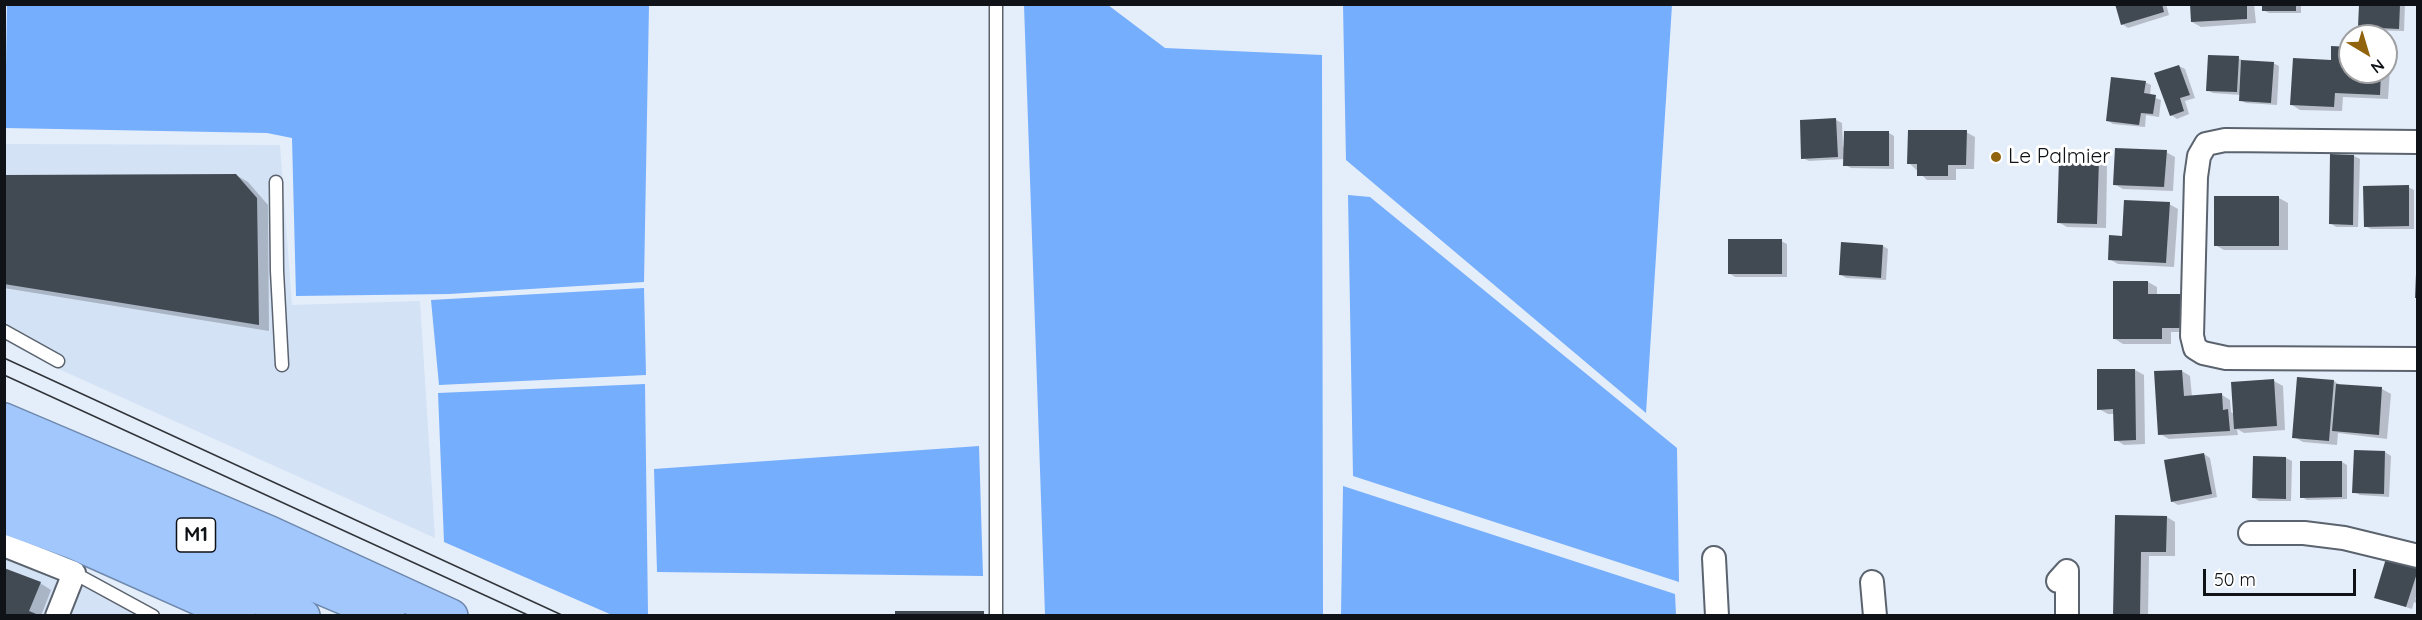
<!DOCTYPE html>
<style>
body{margin:0}
#map{position:relative;width:2422px;height:620px;overflow:hidden;background:#e4edfa;font-family:Quicksand,sans-serif}
canvas{display:block}
.frame{position:absolute;inset:0;border:6px solid #0f1216;pointer-events:none}
.north{position:absolute;left:2338px;top:24px;width:60px;height:60px;box-sizing:border-box;background:#fff;border:2px solid #9fa0a2;border-radius:50%;rotate:142deg;font-size:16px;font-weight:700;line-height:24px;text-align:center;color:#0f1216}
.north::after{content:'';display:block;margin:auto;width:21px;height:27px;background:#90630c;clip-path:polygon(50% 0,100% 100%,50% 72%,0 100%)}
.scale{position:absolute;left:2203px;top:569px;width:153px;height:27px;box-sizing:border-box;border:3px solid #0f1216;border-top:0;padding-left:8px;font-size:18px;line-height:21px;white-space:nowrap;color:#0f1216;-webkit-text-stroke:4px #fff;paint-order:stroke}
</style>
<div id="map">
<canvas width="2422" height="620"></canvas>
<div class="frame"></div>
<div class="north">N</div>
<div class="scale">50 m</div>
</div>
<script>
const g = document.querySelector('canvas').getContext('2d');
g.lineJoin = 'round';
function fill(path, color) { g.fillStyle = color; g.fill(path, 'evenodd'); }
const poly = rows => new Path2D(rows.map(r => 'M' + r).join(''));
function stroke(path, color, width, dash) { g.strokeStyle = color; g.lineWidth = width; g.lineCap = dash ? 'butt' : 'round'; g.setLineDash(dash || []); g.stroke(path); }
function label(font, color, halo, rows, align = 'center') {
  g.font = font + ' Quicksand,sans-serif'; g.lineWidth = 6; g.setLineDash([]); g.textBaseline = 'middle'; g.strokeStyle = halo; g.fillStyle = color; for (const [text, x, y, turn = 0] of rows) {
    g.save(); g.translate(x, y); g.rotate((+turn || 0) * Math.PI / 180); g.textAlign = isNaN(turn) ? turn : align; if (halo) g.strokeText(text, 0, 0); g.fillText(text, 0, 0); g.restore();
  }
}
const built = poly([
 [4,144,280,145,292,305,420,301,435,538,52,366,5,341],
 [5,549,159,615,5,615]
]);
const forest = poly([
 [7,5,649,5,644,282,449,294,296,296,292,138,267,133,5,128],
 [1024,5,1108,5,1165,48,1322,55,1323,615,1045,615],
 [1343,5,1672,5,1646,413,1346,160],
 [1348,195,1370,197,1677,448,1679,582,1353,476],
 [644,288,646,375,439,385,431,300],
 [645,384,648,615,612,615,444,542,438,393],
 [979,446,983,576,657,572,654,469],
 [1343,486,1675,594,1676,615,1341,615]
]);
const shadow = poly([
 [2116,4,2166,4,2169,15,2128,28,2122,24],
 [2191,4,2254,4,2256,23,2201,27,2192,22],
 [2263,4,2301,4,2301,13,2269,13,2263,10],
 [2361,4,2405,4,2404,31,2366,30,2360,27],
 [2350,49,2350,72,2386,72,2386,52,2391,55,2388,99,2343,97,2342,111,2300,110,2292,105,2332,61],
 [2238,58,2244,61,2273,63,2279,66,2277,105,2246,103,2240,100,2241,95,2213,93,2207,90],
 [2179,66,2185,69,2195,98,2185,101,2189,114,2177,119,2171,115],
 [2145,82,2151,85,2150,96,2161,100,2159,117,2146,115,2145,127,2113,124,2108,121],
 [1836,120,1842,123,1843,147,1889,133,1894,136,1894,169,1851,168,1845,165,1845,159,1809,161,1803,158],
 [1966,132,1975,137,1974,169,1956,169,1956,180,1927,180,1909,163],
 [2166,152,2175,157,2173,191,2123,189,2114,184],
 [2354,156,2360,159,2358,227,2336,227,2330,223],
 [2099,161,2107,166,2106,228,2067,227,2058,222],
 [236,175,248,182,268,205,269,331,4,288,4,176],
 [2408,187,2414,190,2414,229,2371,229,2365,226],
 [2279,198,2288,203,2288,250,2224,250,2215,245],
 [2169,204,2178,209,2174,267,2118,264,2109,259,2123,237],
 [1781,241,1787,244,1787,277,1735,277,1729,273],
 [1883,246,1888,249,1886,280,1846,278,1840,274],
 [2115,282,2148,282,2157,287,2157,296,2197,332,2171,332,2171,344,2123,344,2115,339],
 [2135,370,2144,375,2145,444,2124,445,2116,440,2115,414,2108,414,2099,409],
 [2182,371,2190,376,2192,397,2222,395,2230,400,2231,412,2234,414,2274,381,2283,386,2285,430,2244,433,2237,429,2238,435,2169,439,2160,434],
 [2334,381,2342,386,2382,389,2391,394,2387,439,2338,433,2337,445,2303,442,2294,437],
 [2356,451,2385,452,2391,456,2389,497,2360,495,2354,492],
 [2204,454,2210,458,2217,497,2178,505,2173,502],
 [2254,458,2286,458,2292,461,2291,501,2259,501,2254,498],
 [2342,462,2347,465,2347,499,2307,500,2302,497],
 [2117,516,2167,517,2175,522,2175,556,2149,556,2148,616,2115,616],
 [2418,562,2418,591,2415,600,2418,597,2418,604,2414,602,2412,609,2375,597],
 [40,583,51,590,41,616,4,616]
]);
const building = poly([
 [2115,4,2162,4,2164,12,2121,25],
 [2190,4,2247,4,2247,19,2191,22],
 [2262,4,2296,4,2296,11,2262,11],
 [2359,5,2400,5,2399,29,2358,27],
 [2331,46,2350,47,2350,72,2381,72,2380,95,2335,93,2334,107,2290,105,2293,58,2331,60],
 [2208,55,2239,56,2237,92,2206,91],
 [2241,60,2274,62,2271,103,2239,101],
 [2179,65,2190,95,2180,98,2184,111,2170,116,2154,73],
 [2111,77,2146,81,2144,93,2156,95,2153,114,2141,113,2139,125,2106,121],
 [1836,118,1838,157,1801,159,1800,120],
 [1908,130,1967,130,1966,165,1948,165,1948,176,1917,176,1917,164,1907,164],
 [1844,131,1889,131,1889,166,1843,166],
 [2115,148,2167,150,2164,187,2113,185],
 [2330,154,2354,155,2353,225,2329,224],
 [2059,159,2099,159,2097,224,2057,223],
 [236,174,257,198,259,325,4,284,4,175],
 [2409,185,2409,226,2364,227,2363,186],
 [2214,196,2279,196,2279,246,2214,246],
 [2124,200,2170,202,2166,263,2108,260,2109,235,2122,236],
 [1728,239,1782,239,1782,274,1728,274],
 [1841,242,1883,245,1881,278,1839,275],
 [2416,274,2418,274,2418,298,2415,298],
 [2113,281,2148,281,2148,294,2188,294,2188,328,2162,328,2162,339,2113,339],
 [2097,369,2135,369,2136,440,2114,441,2113,409,2097,410],
 [2182,370,2184,396,2222,393,2223,410,2228,409,2230,431,2158,435,2154,371],
 [2297,377,2334,380,2329,441,2292,438],
 [2274,379,2277,426,2234,429,2231,382],
 [2336,384,2382,387,2379,435,2332,431],
 [2354,450,2385,451,2384,494,2352,493],
 [2204,453,2212,494,2171,502,2164,460],
 [2253,456,2286,457,2286,499,2252,498],
 [2300,461,2342,461,2342,497,2300,498],
 [2115,515,2167,516,2166,552,2141,552,2140,616,2113,616],
 [2388,552,2418,560,2418,570,2406,607,2374,598],
 [4,568,41,582,29,611,41,616,4,616],
 [895,611,984,611,984,616,895,616]
]);
const lane = poly([
 [276,182,277,271,282,365],
 [4,331,58,361],
 [74,573,153,616],
 [996,616,996,4]
]);
const street = poly([
 [2418,142,2225,140,2206,144,2199,156,2196,177,2192,336,2195,348,2203,353,2226,358,2418,359],
 [2250,533,2304,533,2344,538,2418,556],
 [4,545,74,573,57,616],
 [1714,558,1717,616],
 [2058,581,2067,571,2067,616],
 [1872,582,1875,616]
]);
const highway = poly([
 [4,420,270,533,451,616],
 [4,454,388,616],
 [4,487,303,616],
 [4,517,73,542,239,616]
]);
const tram = poly([
 [4,358,564,616],
 [4,375,530,616]
]);
const markers = [
 [1996,157,6,"#90630c"]
];
const shields = [
 [196,535,39]
];
const shieldNames = [
 ["M1",196,535]
];
const poiNames = [
 ["Le Palmier",2008,157]
];
fill(built, '#d4e2f5');
fill(forest, '#75aefd');
fill(shadow, '#0003');
fill(building, '#414953');
stroke(lane, '#5b636e', 15);
stroke(street, '#5b636e', 26);
stroke(highway, '#6e88ac', 36);
stroke(lane, '#fff', 12);
stroke(street, '#fff', 22);
stroke(highway, '#a1c7fd', 33);
stroke(tram, '#31353a', 1.5);
for (const [x, y, r, color] of markers) { const dot = new Path2D(); dot.arc(x, y, r, 0, 2 * Math.PI); g.fillStyle = color; g.fill(dot); stroke(dot, '#fff', 2); }
for (const [x, y, w] of shields) { const box = new Path2D(); box.roundRect(x - w / 2, y - 17, w, 34, 4.5); g.fillStyle = '#fff'; g.fill(box); stroke(box, '#0f1216', 1.5); }
label('bold 20px', '#0f1216', null, shieldNames);
label('21px', '#0f1216', '#fff', poiNames, 'left');
</script>
